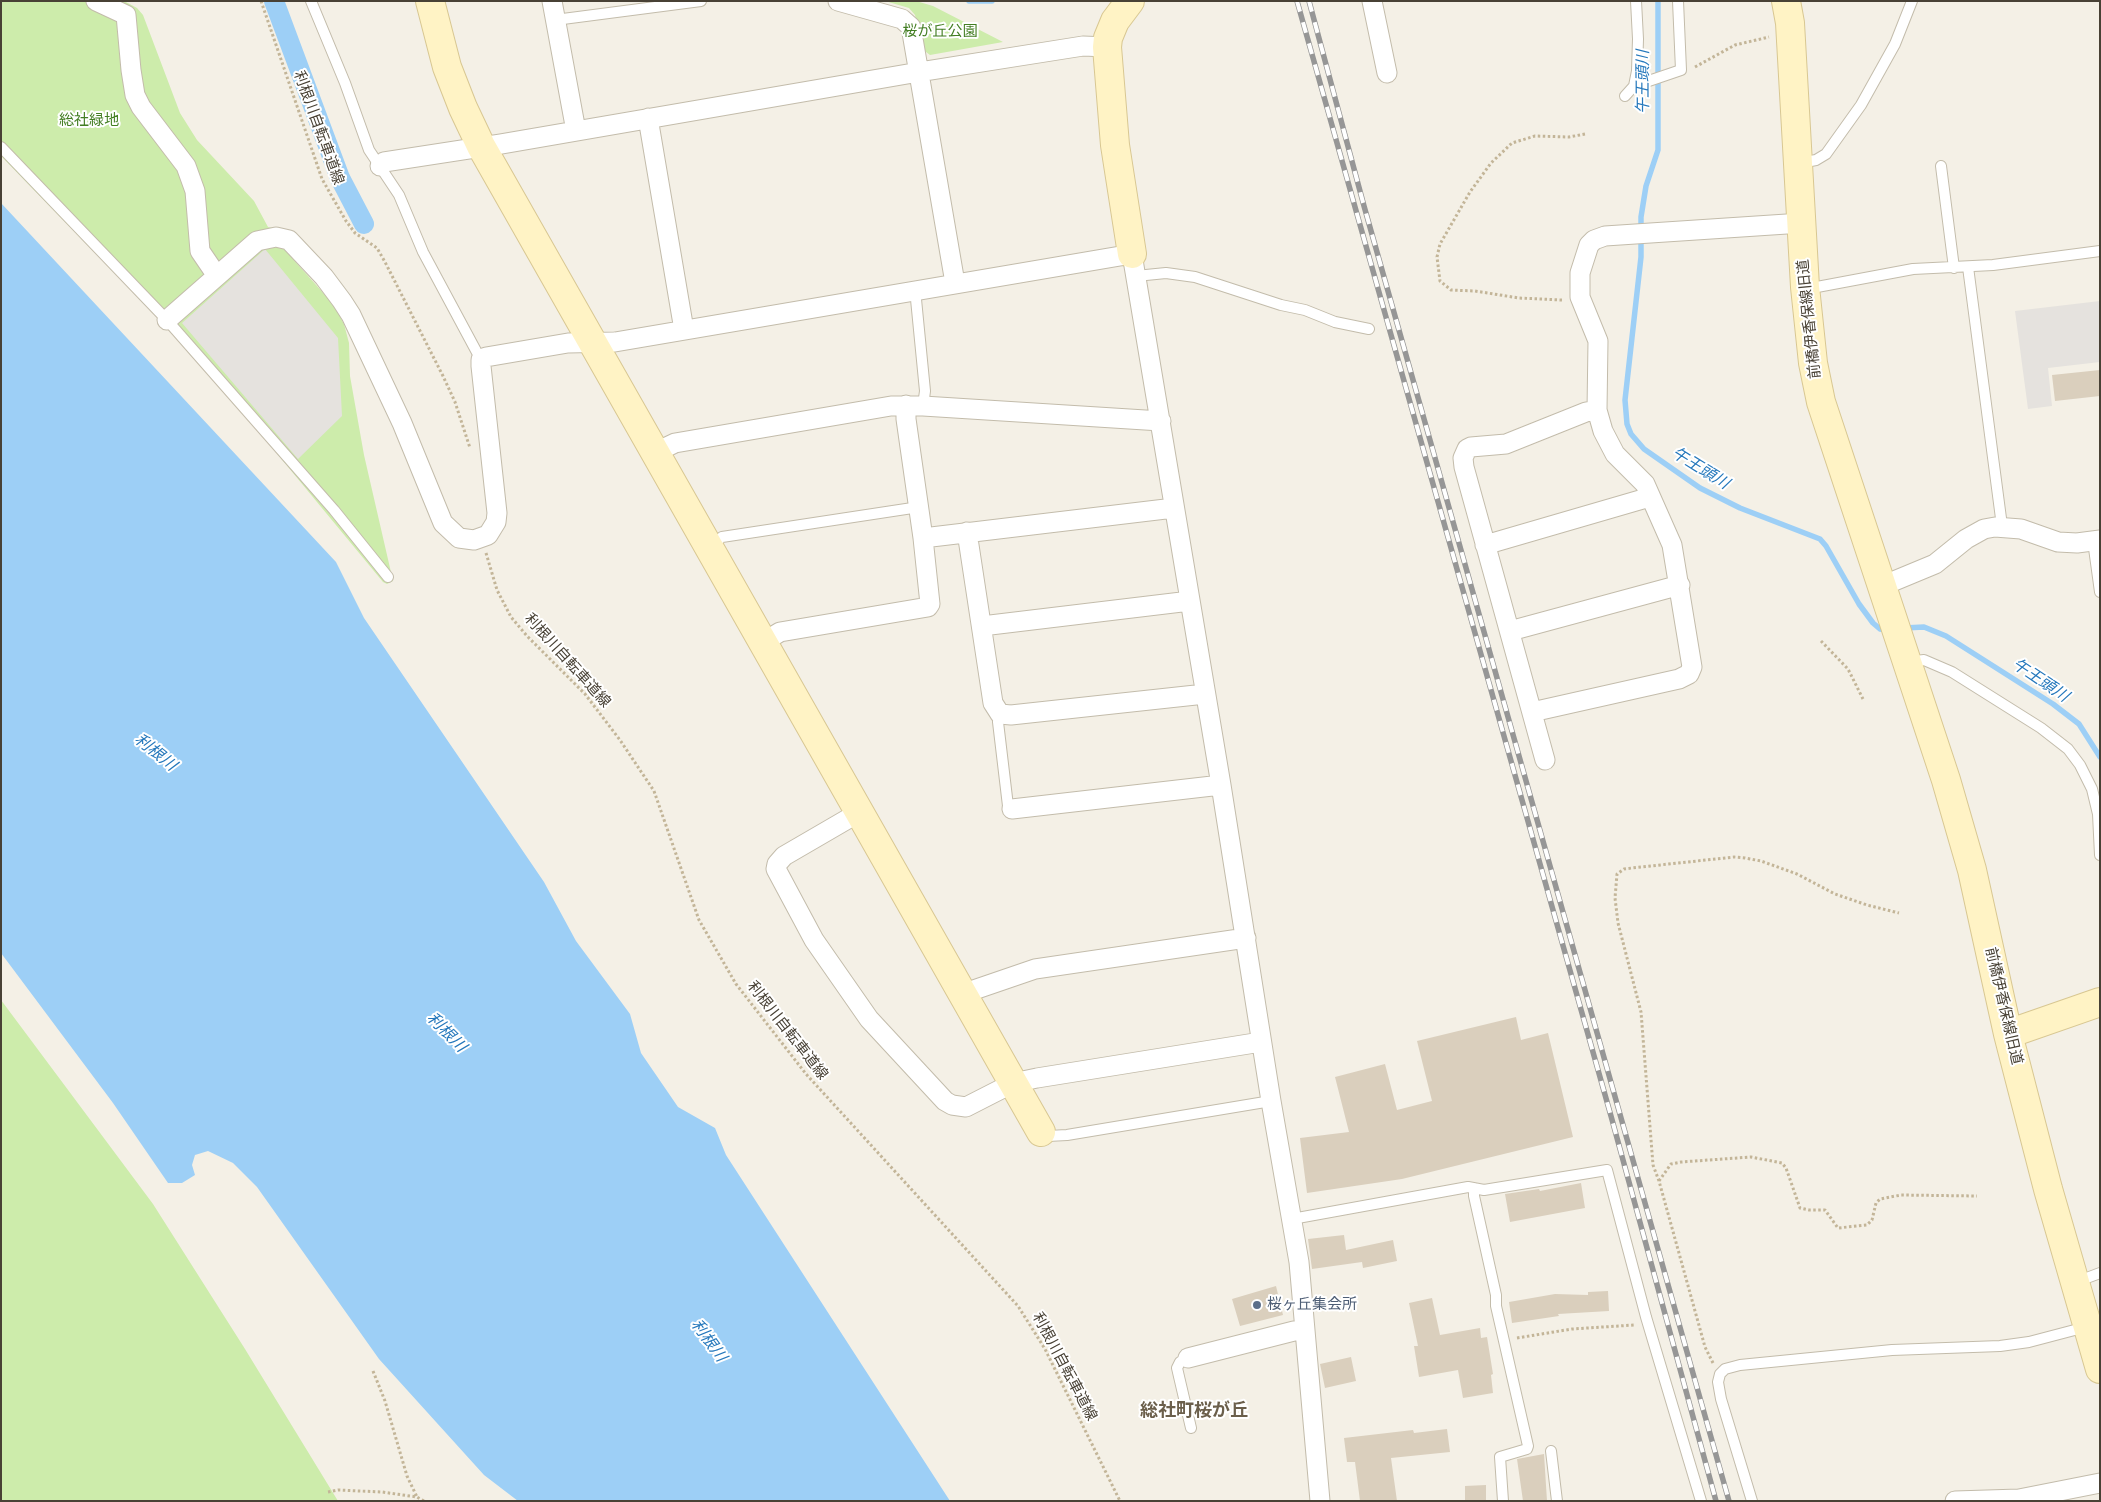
<!DOCTYPE html>
<meta charset="utf-8">
<style>
body{margin:0}
#map{position:relative;width:2101px;height:1502px;overflow:hidden;background:#f4f0e6;font-family:Roboto,sans-serif}
canvas{display:block}
.frame{position:absolute;inset:0;border:2px solid #484135;pointer-events:none}
</style>
<div id="map">
<canvas width="2101" height="1502"></canvas>
<div class="frame"></div>
</div>
<script>
const g = document.querySelector('canvas').getContext('2d');
g.lineJoin = 'round';
function fill(path, color) { g.fillStyle = color; g.fill(path, 'evenodd'); }
const poly = rows => new Path2D(rows.map(r => 'M' + r).join(''));
function stroke(path, color, width, dash) { g.strokeStyle = color; g.lineWidth = width; g.lineCap = dash ? 'butt' : 'round'; g.setLineDash(dash || []); g.stroke(path); }
function label(font, color, halo, rows, align = 'center') {
  g.font = font + ' Roboto,"Noto Sans JP",sans-serif'; g.lineWidth = 4; g.setLineDash([]); g.textBaseline = 'middle'; g.strokeStyle = halo; g.fillStyle = color; for (const [text, x, y, turn = 0] of rows) {
    g.save(); g.translate(x, y); g.rotate((+turn || 0) * Math.PI / 180); g.textAlign = isNaN(turn) ? turn : align; if (halo) g.strokeText(text, 0, 0); g.fillText(text, 0, 0); g.restore();
  }
}
const green = poly([
 [1,1,124,1,137,8,143,15,180,113,197,140,254,201,268,227,286,231,303,244,292,258,334,305,344,324,349,343,350,376,364,455,393,581,387,584,383,582,260,433,159,319,1,156],
 [885,1,916,1,933,6,1003,42,930,55,922,49,915,15,909,8],
 [1,1000,153,1204,245,1349,338,1501,1,1501]
]);
const parking = poly([
 [265,249,338,338,342,416,298,459,182,323],
 [2100,301,2100,362,2048,368,2052,406,2028,409,2015,311]
]);
const water = poly([
 [1,203,336,562,364,618,544,882,576,941,630,1014,641,1053,678,1107,715,1128,726,1155,950,1501,518,1501,484,1475,379,1359,257,1187,233,1163,208,1151,195,1155,192,1165,195,1175,182,1183,168,1183,113,1103,1,953]
]);
const stream = poly([
 [969,1,992,1],
 [1658,1,1658,150,1646,186,1641,217,1641,257,1625,400,1627,424,1631,434,1644,449,1700,488,1740,508,1820,539,1826,546,1859,604,1873,623,1880,629,1887,630],
 [1904,628,1924,627,1946,636,2053,704,2079,724,2100,757]
]);
const canal = poly([
 [274,1,340,178,364,224]
]);
const building = poly([
 [2100,370,2100,396,2055,401,2052,375],
 [1516,1017,1521,1040,1548,1033,1573,1137,1402,1179,1307,1193,1300,1138,1349,1132,1335,1077,1385,1064,1397,1110,1432,1101,1417,1041],
 [1581,1183,1585,1208,1510,1222,1505,1194,1539,1189,1540,1191],
 [1344,1235,1346,1250,1393,1240,1397,1261,1363,1268,1362,1262,1312,1269,1308,1239],
 [1276,1286,1283,1315,1240,1326,1232,1299],
 [1608,1291,1609,1311,1558,1314,1559,1316,1512,1323,1509,1302,1555,1294,1588,1295,1588,1292],
 [1432,1298,1440,1335,1480,1328,1481,1338,1487,1337,1493,1374,1491,1375,1493,1393,1463,1398,1458,1370,1419,1377,1414,1346,1418,1346,1409,1303],
 [1351,1357,1356,1381,1325,1388,1320,1364],
 [1447,1429,1450,1452,1391,1458,1397,1501,1360,1501,1355,1462,1347,1462,1344,1438,1413,1430,1414,1433],
 [1544,1454,1547,1501,1523,1501,1517,1459],
 [1486,1485,1486,1501,1465,1501,1465,1486]
]);
const path = poly([
 [261,1,322,179,346,221,355,233,377,248,385,262,443,376,455,402,470,448],
 [1695,67,1735,45,1769,37],
 [1562,300,1519,298,1475,291,1451,290,1440,281,1437,257,1440,244,1470,192,1491,163,1512,143,1535,136,1569,137,1585,134],
 [486,553,497,590,511,617,527,636,585,694,620,740,654,791,699,920,736,984,806,1074,1018,1306,1045,1349,1120,1501],
 [1821,641,1848,669,1863,699],
 [1659,1181,1671,1164,1681,1162,1751,1157,1777,1162,1782,1163,1786,1168,1800,1208,1809,1210,1825,1210,1838,1228,1867,1225,1872,1220,1876,1203,1880,1199,1901,1195,1977,1196],
 [1517,1338,1572,1329,1634,1325],
 [1713,1363,1705,1347,1659,1181,1653,1165,1641,1012,1618,923,1615,898,1617,874,1624,869,1632,868,1734,857,1745,858,1761,861,1797,874,1835,894,1867,905,1899,913],
 [373,1371,385,1401,407,1476,417,1497],
 [328,1492,338,1490,382,1492,417,1497,424,1501]
]);
const lane = poly([
 [311,1,345,83,369,150,399,195,423,252,481,360],
 [555,20,701,1],
 [1634,86,1681,70,1678,1],
 [1625,96,1634,86,1637,71,1638,39,1636,1],
 [1,147,167,320,334,510,388,577],
 [1800,163,1816,160,1826,154,1861,105,1895,44,1912,1],
 [1941,166,1954,268],
 [1968,267,2002,526],
 [1136,276,1166,273,1195,277,1281,305,1305,310,1335,322,1369,329],
 [1806,287,1817,287,1913,269,1993,265,2100,251],
 [915,289,925,391,923,406],
 [2093,541,2100,592],
 [709,547,722,537,919,507],
 [1908,662,1924,660,1952,672,2041,728,2068,749,2080,765,2092,789,2098,814,2100,855],
 [1000,714,998,722,1008,806,1012,809],
 [1043,1133,1048,1136,1067,1135,1271,1101],
 [1474,1188,1474,1196,1496,1295,1496,1306,1528,1446,1527,1449,1500,1457,1503,1501],
 [1292,1219,1468,1187,1484,1190,1607,1170,1646,1317,1701,1501],
 [2076,1282,2100,1273],
 [1188,1358,1180,1362,1177,1368,1191,1428],
 [1551,1451,1557,1501],
 [1752,1501,1721,1399,1718,1382,1720,1374,1725,1369,1740,1365,1892,1350,2000,1346,2029,1342,2086,1327]
]);
const street = poly([
 [96,1,126,15,131,70,135,95,141,107,186,166,195,191,200,251,217,276],
 [552,1,576,131],
 [838,1,902,19,911,27,955,283],
 [1372,1,1387,73],
 [648,118,684,330],
 [380,166,384,162,501,144,919,72,1083,46,1107,47],
 [167,320,257,241,276,237,289,240,324,277,342,301,351,315,402,423,443,523,459,538,474,540,488,535,496,522,497,513,481,366,481,360,486,357,568,343,615,342,1132,254,1221,785,1271,1101,1299,1262,1320,1501],
 [654,453,675,443,891,406,923,406,1161,421],
 [967,532,993,703,1000,714,1011,715,1205,694],
 [923,538,1174,508],
 [1485,545,1650,497],
 [1882,586,1935,564,1966,539,1984,529,1995,527,2021,529,2058,542,2077,543,2100,540],
 [982,626,1190,601],
 [1510,631,1680,585],
 [762,643,780,632,928,607,930,604,923,538,906,419,906,405],
 [1532,712,1679,679,1689,674,1692,667,1672,545,1645,484,1615,454,1603,431,1597,410,1598,341,1580,297,1580,273,1589,245,1594,240,1605,236,1802,223],
 [1545,760,1464,467,1463,458,1467,449,1471,447,1506,444,1586,412,1597,410],
 [1012,809,1221,785],
 [858,813,784,856,777,864,776,869,814,940,869,1019,945,1101,952,1105,966,1107,1013,1083,1037,1078,1261,1042],
 [962,994,1035,969,1246,938],
 [1188,1358,1294,1331,1305,1330],
 [1955,1501,2019,1499,2100,1483]
]);
const secondary = poly([
 [430,1,447,67,463,108,481,146,1041,1132],
 [1130,1,1115,21,1108,38,1107,47,1115,145,1132,254],
 [1786,1,1790,23,1805,287,1813,363,1821,402,1946,780,1972,870,2008,1034,2048,1189,2100,1369],
 [2008,1034,2100,1002]
]);
const rail = poly([
 [1297,1,1611,1116,1716,1501],
 [1309,1,1364,206,1729,1501]
]);
const markers = [
 [1257,1305,5,"#5c6f8a"]
];
const parkNames = [
 ["桜が丘公園",940,32],
 ["総社緑地",89,121]
];
const streetNames = [
 ["利根川自転車道線",318,128,70],
 ["前橋伊香保線旧道",1810,319,-96],
 ["利根川自転車道線",567,661,48],
 ["前橋伊香保線旧道",2003,1006,77],
 ["利根川自転車道線",787,1031,52],
 ["利根川自転車道線",1064,1367,62]
];
const serviceNames = [
 ["桜ヶ丘集会所",1267,1305]
];
const waterNames = [
 ["午王頭川",1644,82,-90],
 ["午王頭川",1700,469,32],
 ["午王頭川",2040,681,34],
 ["利根川",155,753,39],
 ["利根川",446,1033,45],
 ["利根川",708,1341,54]
];
const quarterNames = [
 ["総社町桜が丘",1194,1411]
];
fill(green, '#cdecab');
fill(parking, '#e5e2de');
fill(water, '#9dcff6');
stroke(stream, '#9dcff6', 5.5);
stroke(canal, '#9dcff6', 20);
fill(building, '#dacfbd');
stroke(lane, '#c3bcab', 12);
stroke(street, '#c3bcab', 21);
stroke(secondary, '#d8c792', 30);
stroke(path, '#c3b598', 3, [2.5, 2.5]);
stroke(lane, '#fff', 10);
stroke(street, '#fff', 19);
stroke(secondary, '#fff3c5', 28);
stroke(rail, '#969696', 5.5);
stroke(rail, '#fff', 4, [11]);
for (const [x, y, r, color] of markers) { const dot = new Path2D(); dot.arc(x, y, r, 0, 2 * Math.PI); g.fillStyle = color; g.fill(dot); stroke(dot, '#fff', 2); }
label('15px', '#437e23', '#fff', parkNames);
label('15px', '#484135', '#fff', streetNames);
label('15px', '#4e5e75', '#fff', serviceNames, 'left');
label('italic 16px', '#2578bc', '#fff', waterNames);
label('bold 18px', '#6b5f4b', '#fff', quarterNames);
</script>
